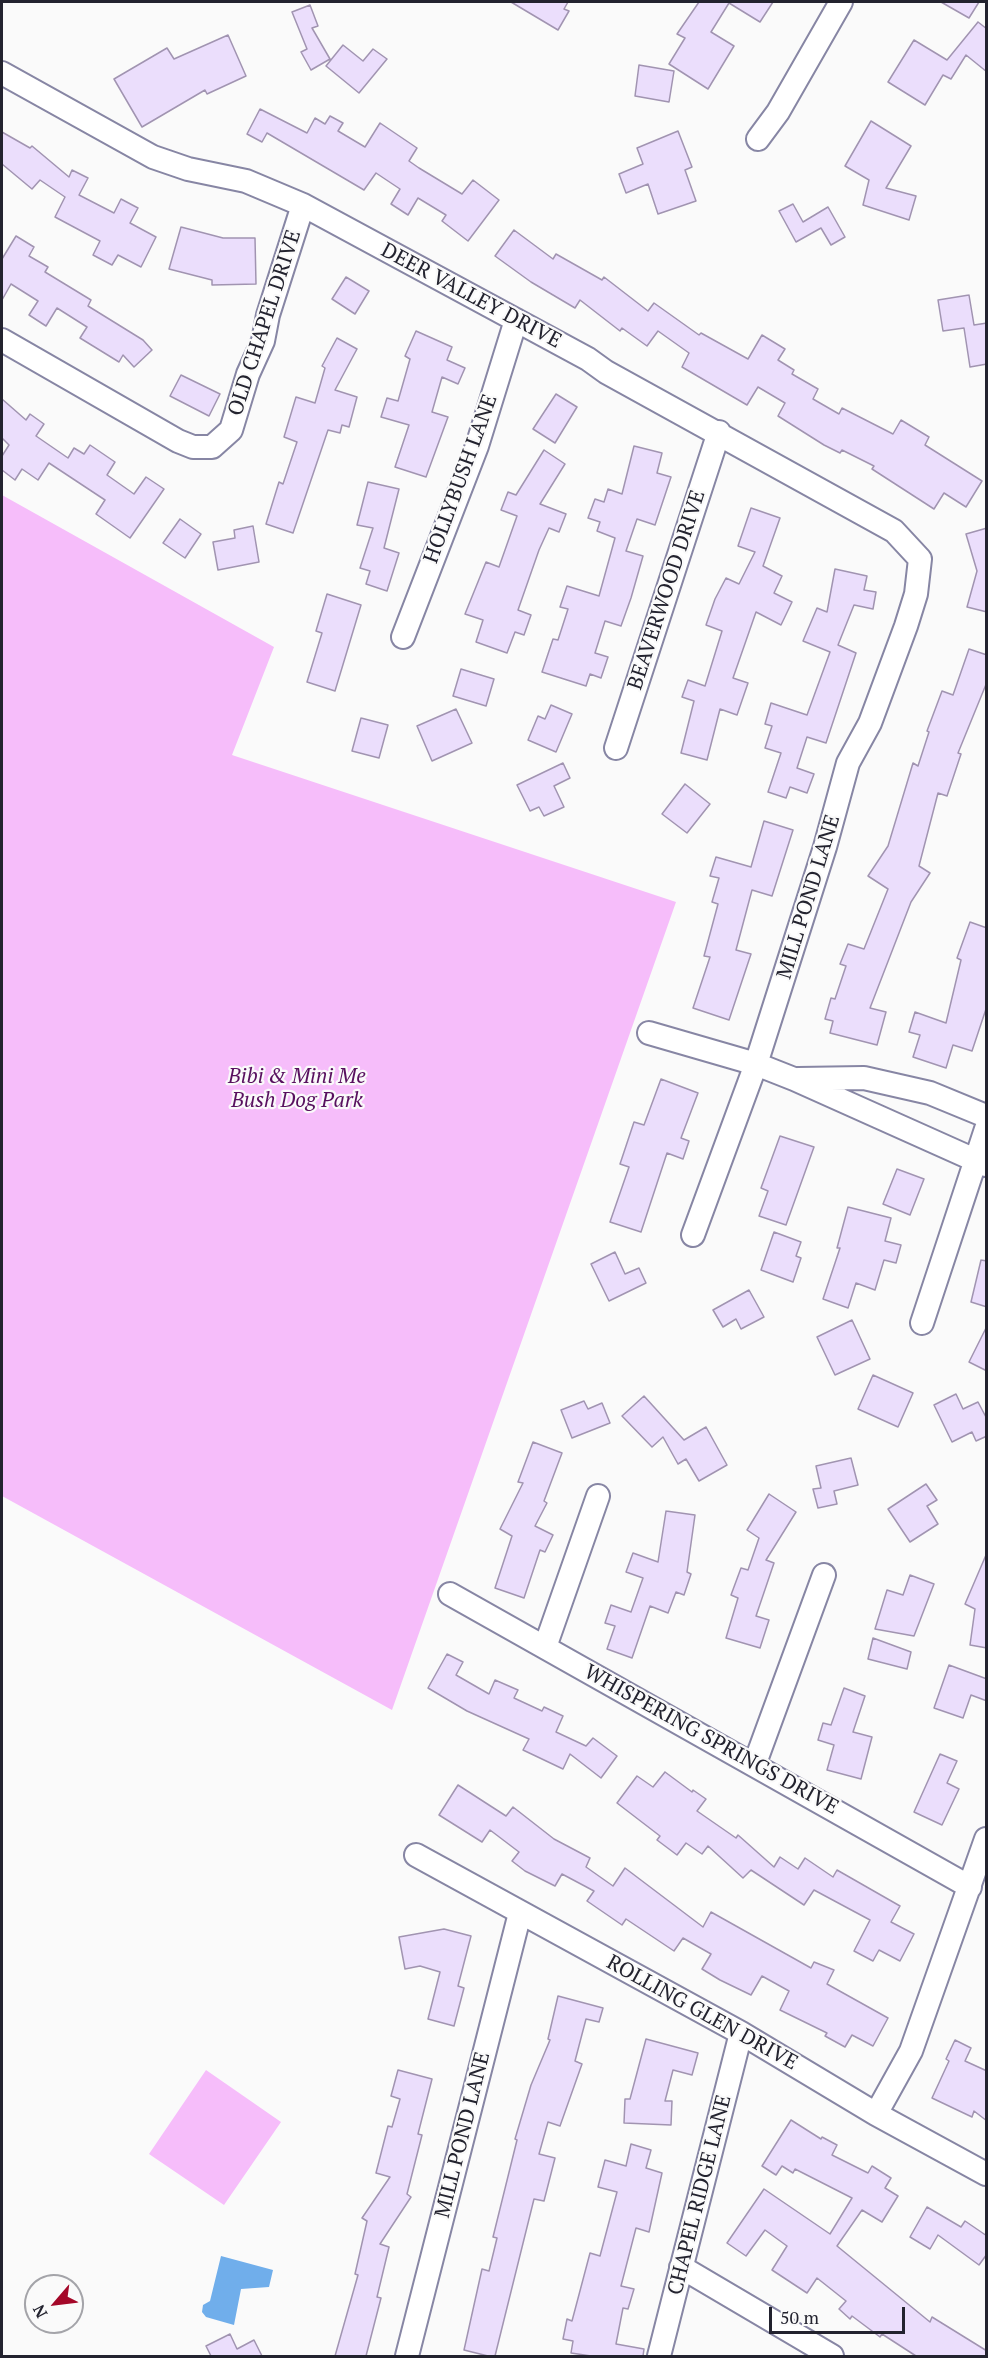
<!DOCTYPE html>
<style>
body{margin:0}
#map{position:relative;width:988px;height:2358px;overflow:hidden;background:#fafafa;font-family:"PT Serif",serif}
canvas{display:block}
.frame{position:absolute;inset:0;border:3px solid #23232f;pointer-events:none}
.north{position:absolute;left:24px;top:2274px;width:60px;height:60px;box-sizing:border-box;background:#fafafa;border:2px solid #a4a4a9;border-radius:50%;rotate:242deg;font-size:16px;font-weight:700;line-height:24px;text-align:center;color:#23232f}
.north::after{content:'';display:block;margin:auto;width:21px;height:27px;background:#a40728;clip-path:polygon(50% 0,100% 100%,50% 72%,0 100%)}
.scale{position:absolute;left:769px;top:2307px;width:136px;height:27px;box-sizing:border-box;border:3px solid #23232f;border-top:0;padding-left:8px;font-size:18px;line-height:21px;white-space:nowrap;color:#23232f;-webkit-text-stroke:4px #fafafa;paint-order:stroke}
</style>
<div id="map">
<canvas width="988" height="2358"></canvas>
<div class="frame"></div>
<div class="north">N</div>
<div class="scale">50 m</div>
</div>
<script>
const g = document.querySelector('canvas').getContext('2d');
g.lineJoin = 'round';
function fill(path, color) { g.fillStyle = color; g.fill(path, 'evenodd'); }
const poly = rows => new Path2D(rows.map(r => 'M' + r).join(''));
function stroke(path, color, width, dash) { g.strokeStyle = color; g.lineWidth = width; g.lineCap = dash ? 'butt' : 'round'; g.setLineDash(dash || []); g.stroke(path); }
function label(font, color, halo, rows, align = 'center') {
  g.font = font + ' "PT Serif",serif'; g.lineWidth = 4.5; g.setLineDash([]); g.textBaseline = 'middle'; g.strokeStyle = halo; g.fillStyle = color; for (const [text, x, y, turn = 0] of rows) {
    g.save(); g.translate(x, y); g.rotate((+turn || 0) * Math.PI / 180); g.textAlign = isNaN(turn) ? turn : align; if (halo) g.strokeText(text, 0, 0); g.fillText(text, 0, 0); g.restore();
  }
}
const green = poly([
 [2,495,274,647,232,755,676,902,392,1710,2,1496],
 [206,2070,281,2122,224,2205,149,2154]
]);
const water = poly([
 [221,2256,273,2270,269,2287,241,2289,234,2325,206,2317,202,2312,203,2305,210,2301]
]);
const building = poly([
 [511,2,568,2,564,9,569,11,558,30,511,2],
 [699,2,773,2,760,22,729,3,711,32,734,46,708,89,669,64,685,38,677,34,699,2],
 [941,2,979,2,969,18,941,2],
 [310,5,318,26,312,28,330,59,311,70,301,52,307,49,292,12,310,5],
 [978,22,987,29,987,72,966,55,951,79,943,75,925,105,888,82,914,40,947,60,978,22],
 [228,35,246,76,207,94,205,90,142,127,114,79,167,48,174,59,228,35],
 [343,45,363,61,373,49,387,59,359,93,326,66,343,45],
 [639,65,674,71,669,102,635,96,639,65],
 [260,109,307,133,315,118,325,124,330,116,343,123,338,131,365,147,380,123,417,148,409,161,419,168,462,194,473,180,499,200,468,241,442,221,446,215,418,198,408,215,391,204,400,189,376,173,364,190,267,133,262,142,247,134,260,109],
 [871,121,911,146,886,188,916,196,909,220,863,205,869,180,845,166,871,121],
 [678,131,692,167,685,170,696,201,658,214,648,184,626,193,619,174,643,164,637,148,678,131],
 [2,132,30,148,32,146,69,177,72,170,88,178,79,195,114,213,121,199,138,208,130,223,156,237,141,267,118,255,112,265,93,255,100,241,55,217,65,197,40,180,32,189,2,164,2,132],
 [793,204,803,222,828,207,845,237,831,245,821,228,796,242,779,211,793,204],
 [181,227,223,238,255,238,256,284,212,285,212,280,169,269,181,227],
 [514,230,553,259,556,254,602,280,604,277,648,311,654,303,699,335,701,333,748,359,762,335,785,349,778,360,794,370,792,374,818,389,813,399,839,414,842,408,893,434,901,420,929,437,925,445,982,481,966,507,944,493,934,509,872,469,874,466,842,450,840,453,824,445,778,416,785,403,758,387,747,405,682,367,689,353,658,331,647,346,622,328,620,331,580,300,575,308,531,282,495,256,514,230],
 [16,236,34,247,29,256,48,267,45,272,91,300,88,306,143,340,152,350,134,367,123,355,119,362,80,338,87,327,57,308,46,326,29,315,38,301,11,284,2,300,2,259,16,236],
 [346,277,369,291,355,314,332,299,346,277],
 [969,295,974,325,987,323,987,364,970,367,964,328,943,331,938,300,969,295],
 [416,331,452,347,447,360,465,368,458,384,442,377,432,412,448,417,426,477,395,467,409,425,381,417,387,398,398,401,410,359,405,356,416,331],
 [337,338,357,349,335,390,357,397,349,427,342,425,340,433,328,430,293,533,266,524,279,482,283,484,297,442,284,437,296,397,315,403,325,368,322,366,337,338],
 [181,375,220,394,209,416,170,396,181,375],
 [556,394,577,407,555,443,533,429,556,394],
 [2,399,26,420,30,414,44,424,36,436,68,458,74,448,84,454,90,445,115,462,107,475,134,494,146,477,164,489,130,538,96,514,105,500,49,463,38,480,22,469,15,480,2,470,2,456,9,445,2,438,2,399],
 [634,446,662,453,657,473,671,477,655,525,637,519,626,551,643,556,631,598,621,626,605,621,595,653,608,657,601,678,590,674,586,686,542,672,553,639,558,640,568,609,560,607,567,586,599,596,615,538,597,531,600,522,588,518,595,499,604,502,608,489,622,494,634,446],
 [544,450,565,464,540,504,566,514,559,532,549,528,539,550,518,610,531,615,524,635,515,632,507,653,476,642,483,620,465,614,486,562,499,567,517,516,501,510,508,492,516,495,544,450],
 [368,482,399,489,384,548,399,553,387,591,366,584,370,571,360,568,373,528,357,525,368,482],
 [751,508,780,518,763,566,782,576,774,593,792,602,781,625,756,612,733,678,748,683,737,715,720,709,707,760,681,753,694,701,682,697,688,680,705,686,722,631,706,625,715,599,726,578,739,584,755,552,738,546,751,508],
 [180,519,201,534,185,558,163,543,180,519],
 [253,526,259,562,218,570,213,542,235,538,234,530,253,526],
 [987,528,987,612,967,607,977,571,966,534,987,528],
 [835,569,867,576,864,590,876,592,873,609,854,605,838,645,856,653,826,743,807,737,797,768,814,774,807,793,790,787,786,798,768,792,781,753,765,748,772,726,765,724,771,703,807,715,830,652,803,641,817,608,827,612,835,569],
 [327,594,361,605,335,691,307,682,322,633,316,631,327,594],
 [969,649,987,655,987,682,958,753,961,754,947,796,938,793,919,866,930,873,911,902,870,1008,886,1012,877,1045,830,1033,833,1021,825,1019,831,998,835,999,846,966,840,964,848,944,864,949,888,889,868,876,888,846,913,763,918,766,929,732,927,731,942,691,953,695,969,649],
 [461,669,494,679,486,706,453,696,461,669],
 [551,705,572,714,556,752,528,740,538,716,545,719,551,705],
 [456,709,472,743,432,761,417,726,456,709],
 [361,718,388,725,379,758,352,751,361,718],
 [563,763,570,778,554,786,564,807,544,816,539,807,530,811,517,785,563,763],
 [685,784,710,804,687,833,662,814,685,784],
 [764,821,793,830,772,896,752,890,736,950,751,954,729,1020,693,1008,710,957,704,956,718,904,712,902,719,878,710,876,716,857,751,867,764,821],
 [970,922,987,928,987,1006,972,1051,953,1045,946,1068,913,1057,920,1035,909,1032,915,1012,946,1023,961,960,957,958,970,922],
 [661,1079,698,1093,681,1138,689,1141,683,1159,667,1153,641,1232,610,1222,629,1167,620,1164,634,1122,644,1125,661,1079],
 [780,1136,814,1147,786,1225,759,1216,768,1191,761,1188,780,1136],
 [897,1169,924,1179,910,1215,883,1204,897,1169],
 [848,1207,891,1218,885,1241,901,1245,896,1263,884,1260,875,1290,856,1283,848,1308,823,1299,840,1248,837,1248,848,1207],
 [774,1232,801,1242,796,1256,801,1258,793,1282,761,1270,774,1232],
 [615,1252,625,1274,639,1268,646,1283,609,1301,591,1264,615,1252],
 [981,1260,987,1261,987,1307,971,1302,981,1260],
 [749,1290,764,1317,741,1329,736,1319,723,1327,713,1310,749,1290],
 [852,1320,870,1359,835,1375,817,1337,852,1320],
 [987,1326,987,1371,969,1362,987,1326],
 [873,1375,913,1393,898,1427,858,1409,873,1375],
 [956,1394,963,1409,978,1402,987,1419,987,1436,976,1441,972,1432,952,1442,934,1405,956,1394],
 [644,1396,684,1440,706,1427,727,1465,699,1481,686,1459,678,1464,663,1437,652,1447,622,1416,644,1396],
 [584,1401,588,1409,602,1403,610,1423,572,1438,561,1410,584,1401],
 [533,1442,562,1453,544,1501,547,1503,535,1526,553,1535,545,1552,540,1550,524,1598,495,1588,512,1536,500,1529,523,1483,518,1482,533,1442],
 [851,1458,858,1485,834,1491,837,1504,818,1508,813,1489,821,1488,816,1466,851,1458],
 [926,1484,937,1500,927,1506,938,1524,910,1542,888,1509,926,1484],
 [769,1494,796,1512,766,1560,774,1563,756,1616,769,1620,760,1648,726,1638,738,1598,731,1595,741,1568,748,1570,759,1538,747,1530,769,1494],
 [666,1511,695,1515,687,1572,691,1574,684,1595,676,1592,668,1613,650,1606,632,1658,607,1649,615,1626,605,1623,611,1605,631,1612,643,1578,626,1572,633,1553,658,1562,666,1511],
 [986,1555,987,1555,987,1648,970,1645,975,1609,965,1604,986,1555],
 [910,1575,934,1584,914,1636,875,1629,887,1590,903,1595,910,1575],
 [873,1638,911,1652,907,1669,868,1659,873,1638],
 [447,1654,463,1662,456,1675,489,1694,495,1680,518,1690,514,1698,542,1711,544,1707,563,1716,556,1732,586,1746,593,1738,617,1756,601,1778,570,1754,563,1769,523,1750,529,1739,467,1711,428,1688,447,1654],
 [949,1665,987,1679,987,1701,971,1695,963,1718,934,1708,949,1665],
 [844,1688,865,1696,853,1732,872,1737,861,1779,827,1770,834,1745,818,1740,823,1723,831,1725,844,1688],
 [940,1754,957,1761,947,1783,959,1789,942,1825,914,1812,940,1754],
 [665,1772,692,1792,693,1790,706,1799,697,1811,736,1838,738,1835,774,1867,780,1857,798,1869,805,1858,833,1877,837,1870,900,1906,891,1922,914,1934,900,1961,879,1950,873,1961,854,1951,870,1920,814,1890,804,1905,751,1870,743,1878,708,1846,702,1854,686,1843,677,1855,657,1840,660,1836,617,1803,637,1776,653,1787,665,1772],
 [458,1785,506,1816,513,1807,554,1839,590,1858,586,1867,613,1886,625,1868,703,1927,711,1912,811,1968,814,1962,834,1970,827,1984,888,2018,873,2046,852,2035,845,2047,825,2036,827,2033,780,2010,789,1991,762,1976,751,1995,720,1980,702,1969,711,1954,683,1938,674,1951,626,1919,622,1925,587,1901,594,1891,562,1874,555,1886,525,1871,512,1861,519,1852,490,1830,482,1842,439,1815,458,1785],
 [444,1929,471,1936,458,1986,464,1988,454,2026,428,2019,440,1972,420,1966,405,1969,399,1937,444,1929],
 [558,1996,603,2008,599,2022,586,2019,575,2061,582,2064,560,2126,548,2122,539,2154,555,2158,544,2201,534,2199,495,2356,488,2356,464,2350,482,2269,489,2271,497,2238,493,2237,517,2140,515,2139,531,2085,550,2040,548,2039,558,1996],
 [646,2039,698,2053,692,2075,673,2070,665,2101,672,2101,671,2125,624,2123,625,2099,630,2099,646,2039],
 [955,2040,971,2048,965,2061,987,2071,987,2121,974,2111,972,2117,932,2098,949,2061,946,2059,955,2040],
 [398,2070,432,2079,418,2134,422,2135,407,2194,411,2197,380,2244,389,2247,377,2297,381,2298,366,2356,335,2356,358,2275,355,2274,367,2221,362,2218,390,2177,376,2173,388,2126,392,2127,400,2099,391,2096,398,2070],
 [791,2120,821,2139,822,2137,837,2145,832,2155,868,2173,872,2166,891,2178,885,2188,898,2196,882,2222,862,2210,837,2246,930,2322,932,2317,987,2351,987,2356,916,2356,882,2334,880,2337,852,2316,850,2319,839,2309,846,2301,817,2278,807,2293,772,2270,787,2246,765,2230,746,2256,727,2243,764,2189,830,2234,852,2198,795,2169,793,2173,782,2166,776,2175,762,2166,791,2120],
 [631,2144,651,2150,646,2168,662,2173,649,2232,636,2228,621,2286,634,2289,628,2309,623,2308,616,2344,644,2349,643,2356,591,2356,571,2353,573,2341,563,2339,567,2319,572,2321,590,2253,600,2256,617,2192,598,2187,605,2160,626,2166,631,2144],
 [927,2207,961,2227,965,2221,987,2236,987,2254,979,2265,938,2235,930,2249,910,2237,927,2207],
 [230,2334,237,2349,254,2340,262,2356,211,2356,206,2346,230,2334]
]);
const street = poly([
 [2,73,153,157,188,169,246,181,303,205,588,359,606,372,894,531,920,559,916,594,906,626,870,723,848,763,825,847,756,1064,693,1235],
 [758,139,778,112,841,2],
 [2,340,178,441,193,447,212,447,231,430,248,374,263,341,268,315,303,205],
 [403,637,477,446,516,320],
 [616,748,719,432],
 [649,1033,756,1064,794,1079,986,1165],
 [798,1079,864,1078,930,1093,986,1116],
 [922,1323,986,1129],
 [450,1594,970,1887],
 [545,1647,598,1496],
 [755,1763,824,1575],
 [416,1855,741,2033,876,2114,986,2174],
 [876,2114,911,2051,986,1839],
 [681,2267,832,2356],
 [407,2356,520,1913],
 [659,2356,741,2033]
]);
const streetNames = [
 ["DEER VALLEY DRIVE",471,296,28],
 ["OLD CHAPEL DRIVE",265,323,-72],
 ["HOLLYBUSH LANE",461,479,-70],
 ["BEAVERWOOD DRIVE",667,590,-72],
 ["MILL POND LANE",809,897,-73],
 ["WHISPERING SPRINGS DRIVE",711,1740,29],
 ["ROLLING GLEN DRIVE",702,2013,29],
 ["MILL POND LANE",463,2135,-76],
 ["CHAPEL RIDGE LANE",700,2195,-76]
];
const parkNames = [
 ["Bibi & Mini Me",297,1077],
 ["Bush Dog Park",297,1101]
];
fill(green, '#f6bdfa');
fill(water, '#70aeeb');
fill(building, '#ebdefc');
stroke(building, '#a194b1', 1.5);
stroke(street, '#8786a4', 26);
stroke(street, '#fff', 22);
label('21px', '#23232f', '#fafafa', streetNames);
label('italic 21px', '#58105f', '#fafafa', parkNames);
</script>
